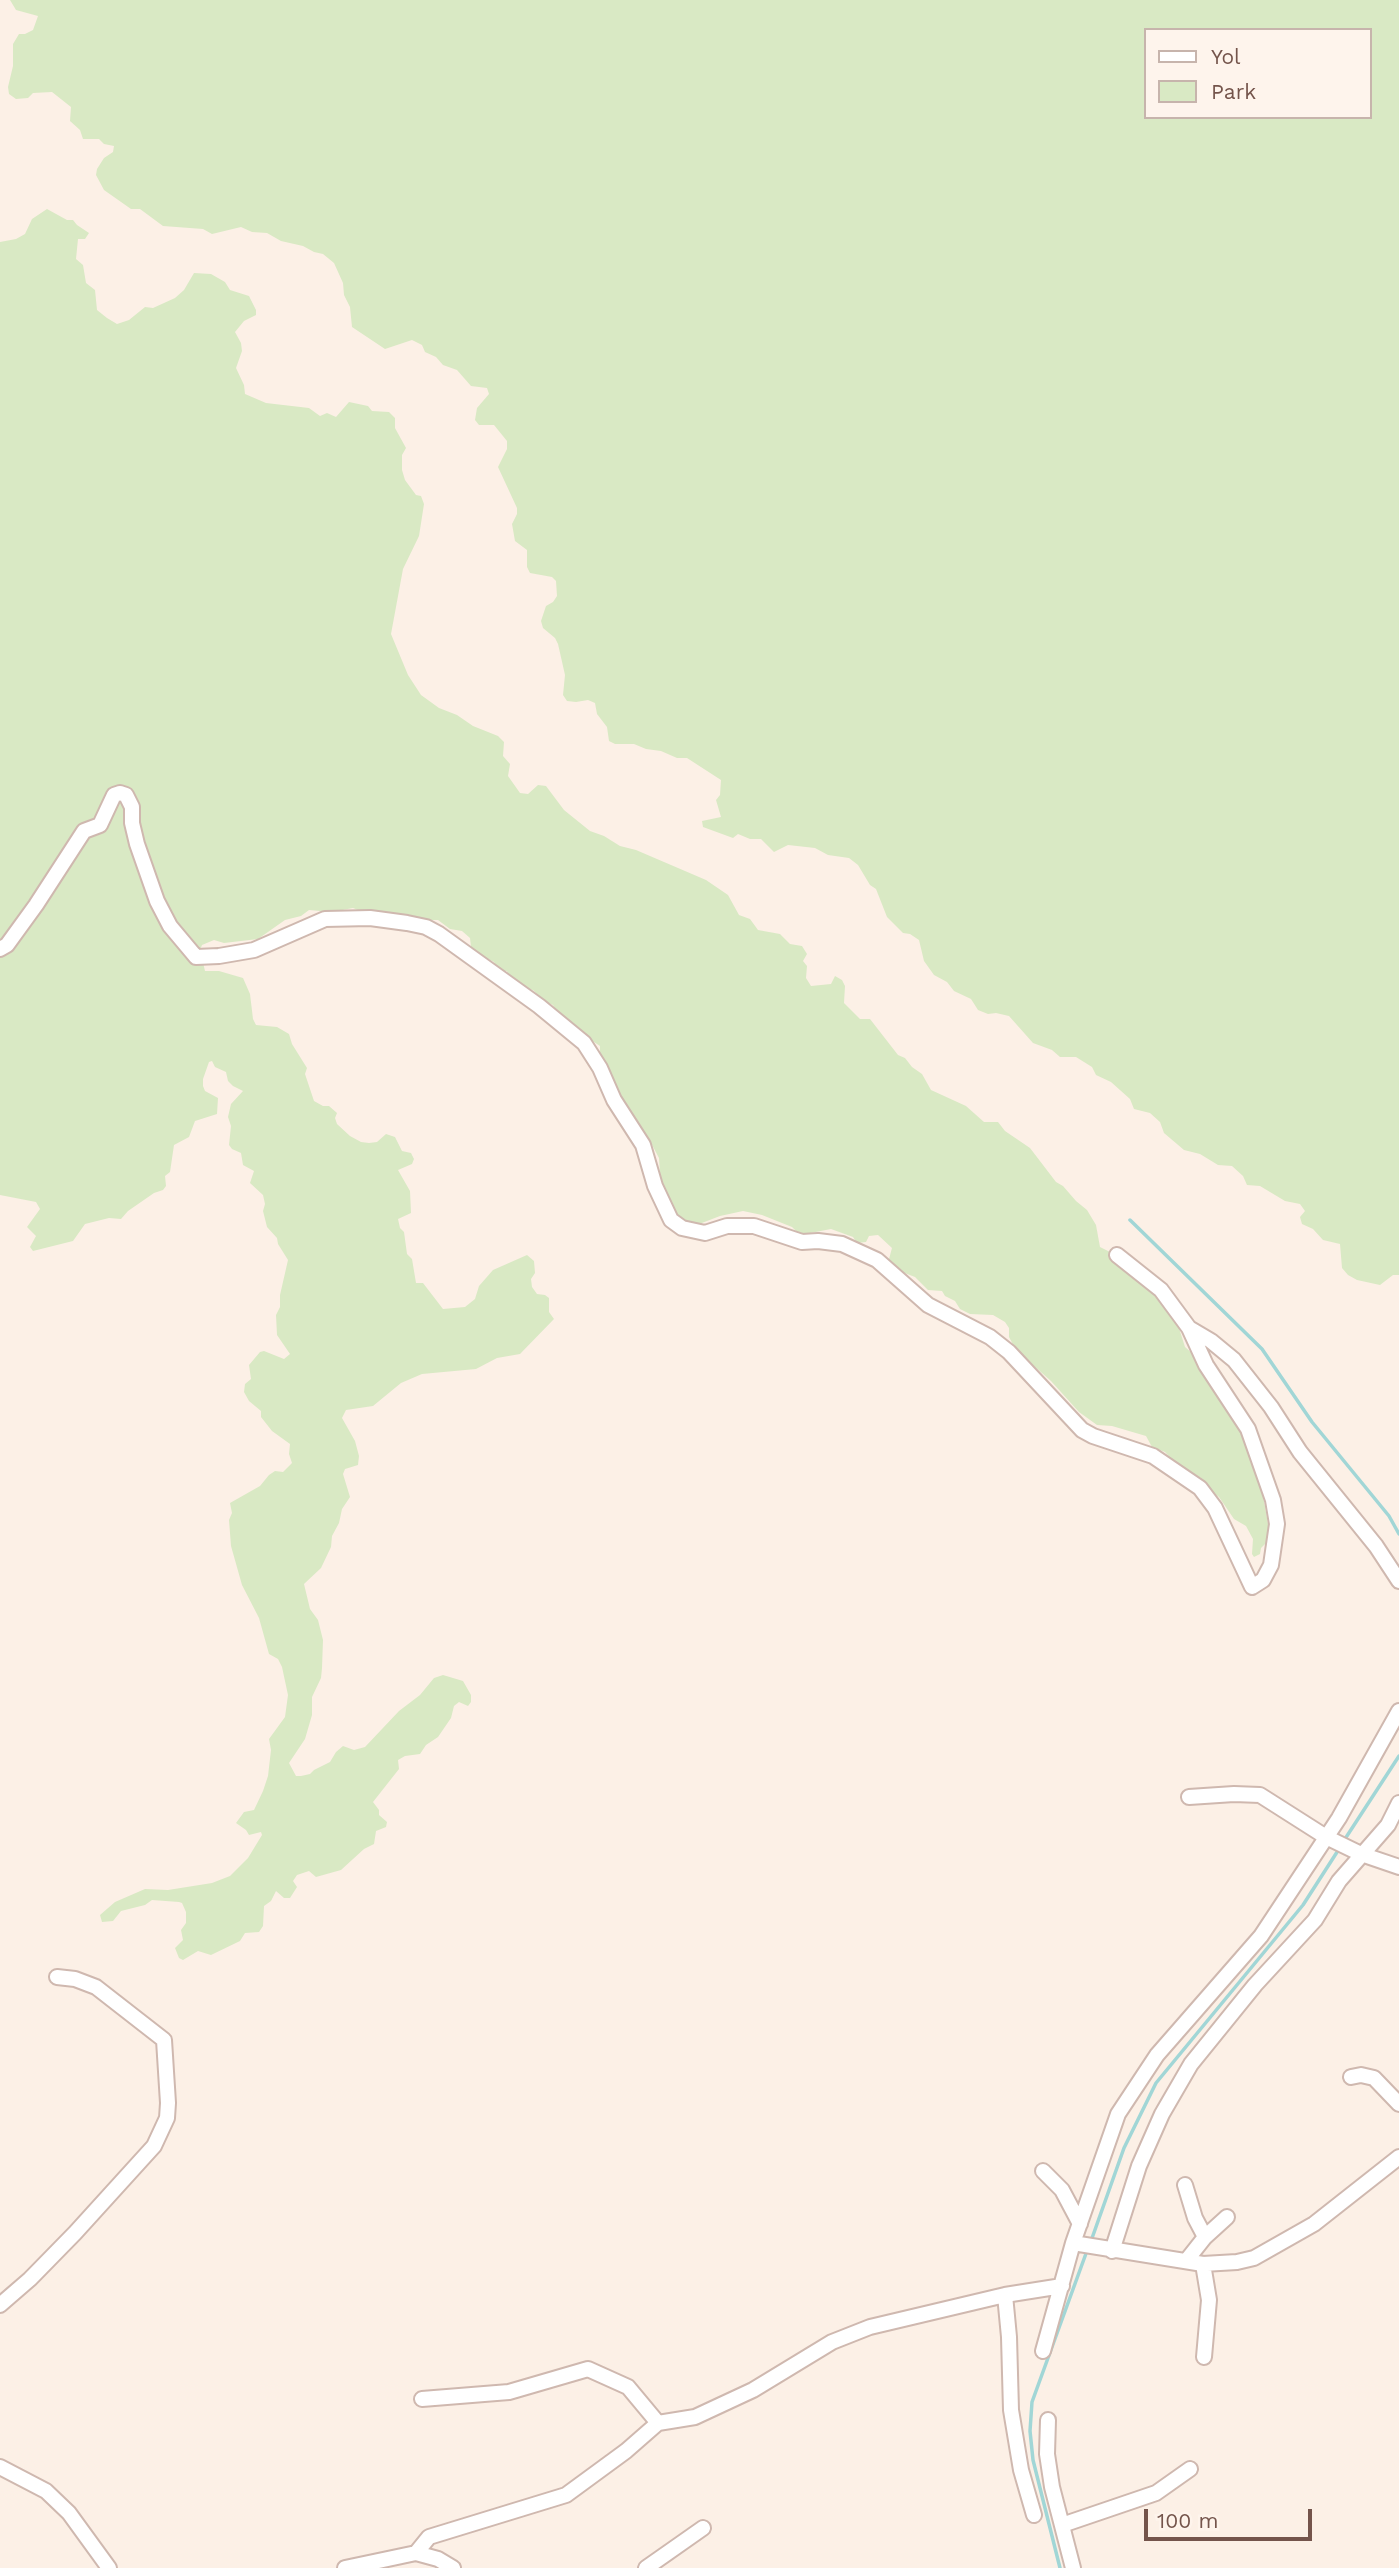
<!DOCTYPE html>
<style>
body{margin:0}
#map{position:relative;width:1399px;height:2568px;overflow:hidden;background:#fcf0e6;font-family:"Work Sans",sans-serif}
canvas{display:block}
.legend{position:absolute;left:1144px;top:28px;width:228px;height:91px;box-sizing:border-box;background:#fef4ec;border:2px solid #c7b4ac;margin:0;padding:9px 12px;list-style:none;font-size:21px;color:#74544b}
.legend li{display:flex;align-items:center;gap:14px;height:35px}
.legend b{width:35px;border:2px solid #c7b4ac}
.scale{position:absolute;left:1144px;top:2509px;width:168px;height:32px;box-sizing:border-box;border:4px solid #74544b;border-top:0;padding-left:9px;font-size:21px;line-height:24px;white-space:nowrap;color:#74544b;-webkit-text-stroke:5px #fef4ec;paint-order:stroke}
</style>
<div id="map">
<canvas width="1399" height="2568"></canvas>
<ul class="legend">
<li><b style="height:9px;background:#fff"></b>Yol</li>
<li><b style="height:19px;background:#d9e9c4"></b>Park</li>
</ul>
<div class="scale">100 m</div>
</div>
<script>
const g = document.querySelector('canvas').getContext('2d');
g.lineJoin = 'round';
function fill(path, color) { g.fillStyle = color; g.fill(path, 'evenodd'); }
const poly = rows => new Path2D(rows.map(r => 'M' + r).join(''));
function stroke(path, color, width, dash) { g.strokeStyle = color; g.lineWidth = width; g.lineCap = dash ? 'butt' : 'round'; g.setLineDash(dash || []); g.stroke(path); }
const green = poly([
 [10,0,1399,0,1399,1275,1393,1275,1380,1285,1357,1280,1348,1275,1342,1268,1340,1244,1323,1240,1313,1229,1302,1224,1300,1217,1305,1211,1300,1204,1285,1201,1260,1186,1247,1185,1243,1176,1232,1166,1218,1165,1200,1154,1184,1150,1164,1133,1160,1122,1150,1113,1134,1109,1130,1099,1111,1082,1096,1075,1092,1067,1076,1057,1060,1057,1052,1050,1033,1043,1009,1016,996,1013,988,1014,978,1010,971,999,954,991,947,982,934,975,924,961,919,940,910,934,903,933,887,917,876,889,870,885,858,865,849,858,828,855,815,848,788,845,774,852,761,839,750,839,738,834,733,838,703,827,702,821,721,817,716,800,720,795,721,780,687,758,677,758,661,751,646,749,634,744,615,744,609,741,607,727,597,714,595,703,588,700,576,702,567,701,563,695,565,675,558,644,555,638,543,628,541,621,546,606,553,602,557,596,556,581,552,577,530,573,527,567,527,550,515,541,512,524,517,514,517,508,498,467,507,449,507,441,494,425,479,425,475,420,477,408,489,394,487,388,471,386,457,370,443,365,436,357,425,352,422,345,412,340,385,349,352,327,350,307,344,295,343,283,334,263,323,254,314,252,303,246,281,241,267,233,252,232,241,227,212,234,203,229,163,226,140,209,131,209,104,190,96,175,97,169,104,158,113,152,114,146,104,144,99,139,83,139,80,130,70,121,71,107,52,92,33,93,28,98,16,99,9,94,8,87,13,66,13,44,19,34,25,34,33,30,38,16,16,10],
 [1145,30,1369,30,1369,117,1145,117],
 [47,209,67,220,73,220,77,225,89,233,85,239,78,239,76,259,83,265,86,283,95,290,97,310,107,318,117,324,129,320,145,307,153,308,175,298,184,290,194,273,211,274,225,282,230,290,249,296,256,310,256,315,244,321,235,332,241,343,242,351,236,368,244,385,245,394,266,403,309,408,320,416,327,413,336,417,349,402,368,406,372,411,389,412,395,418,395,428,406,448,402,455,402,470,405,480,416,495,421,496,424,504,419,536,403,569,391,634,408,675,421,695,439,708,457,715,473,726,498,736,504,742,503,756,510,764,508,776,520,793,528,794,538,785,546,786,564,810,590,831,604,836,620,846,636,850,706,880,728,895,739,915,750,919,758,930,780,934,790,944,802,946,807,954,803,961,807,966,806,978,811,986,831,984,835,976,842,980,845,986,844,1003,860,1019,870,1019,898,1055,905,1058,912,1067,922,1074,931,1090,966,1106,984,1122,998,1122,1005,1131,1030,1148,1056,1182,1063,1186,1076,1201,1087,1210,1096,1225,1100,1247,1110,1252,1151,1283,1179,1319,1179,1328,1185,1347,1208,1367,1242,1431,1252,1454,1262,1490,1270,1535,1270,1539,1261,1548,1260,1554,1254,1557,1252,1554,1253,1539,1246,1526,1234,1519,1219,1497,1208,1489,1201,1478,1176,1464,1165,1452,1152,1447,1146,1436,1112,1426,1097,1425,1079,1412,1051,1381,1016,1350,1009,1337,1009,1328,1005,1322,993,1315,970,1314,960,1309,955,1301,945,1296,942,1291,928,1290,915,1277,902,1272,892,1263,889,1259,892,1248,878,1235,869,1236,866,1242,857,1243,853,1237,831,1229,800,1235,792,1227,762,1215,743,1211,720,1216,694,1226,677,1216,673,1204,661,1188,659,1158,650,1141,624,1110,600,1055,600,1046,582,1034,569,1020,559,1015,553,1005,544,1001,533,990,523,988,509,981,507,971,499,971,494,962,477,953,471,947,470,938,462,931,450,929,438,920,422,920,390,912,363,912,353,908,332,912,309,910,301,916,285,920,258,939,224,943,214,940,202,945,200,950,205,971,219,971,243,978,250,994,253,1019,256,1025,277,1027,289,1034,292,1044,307,1068,305,1074,314,1101,323,1106,329,1106,337,1113,335,1118,337,1124,350,1136,361,1142,369,1143,377,1142,386,1134,395,1137,402,1151,411,1153,414,1159,412,1164,398,1170,410,1191,411,1213,398,1219,400,1228,404,1232,407,1254,412,1259,416,1283,423,1283,443,1309,465,1307,475,1299,479,1286,493,1270,527,1255,534,1261,535,1273,531,1279,532,1287,537,1294,545,1295,549,1298,549,1312,554,1319,520,1354,497,1358,476,1369,422,1374,401,1383,373,1406,346,1410,342,1418,355,1441,359,1456,358,1465,345,1469,343,1474,350,1497,342,1509,339,1523,332,1536,331,1547,321,1568,304,1584,310,1609,318,1620,323,1640,322,1668,321,1678,312,1697,312,1715,305,1739,289,1763,296,1776,301,1776,310,1774,314,1770,330,1762,336,1752,343,1746,354,1750,365,1747,399,1711,420,1695,434,1678,443,1675,463,1681,471,1695,471,1702,468,1706,459,1702,454,1706,451,1718,438,1737,426,1745,420,1754,405,1756,398,1760,399,1769,373,1802,379,1810,379,1815,387,1822,386,1827,376,1831,374,1844,364,1849,341,1870,316,1877,309,1871,297,1875,293,1881,297,1887,290,1898,284,1898,276,1891,271,1901,264,1906,263,1926,259,1932,245,1933,240,1941,211,1955,198,1951,183,1960,179,1958,175,1948,183,1940,181,1930,186,1923,186,1912,182,1903,179,1902,152,1900,145,1905,121,1911,113,1921,102,1922,100,1915,115,1902,145,1889,168,1890,212,1883,230,1876,248,1858,262,1835,261,1832,249,1835,246,1830,236,1823,244,1812,254,1810,263,1791,268,1776,271,1750,269,1739,285,1717,288,1695,282,1667,278,1659,269,1654,259,1618,242,1585,231,1546,229,1520,232,1513,230,1503,260,1486,269,1475,275,1471,283,1472,292,1463,289,1454,290,1444,272,1431,261,1417,261,1411,249,1401,244,1392,245,1384,251,1379,249,1365,260,1352,264,1351,284,1359,290,1354,277,1335,276,1315,280,1307,280,1295,288,1260,278,1244,277,1238,267,1227,263,1211,265,1204,263,1195,250,1183,254,1171,243,1165,241,1153,232,1149,229,1145,231,1126,228,1117,231,1104,243,1091,233,1086,228,1081,226,1072,215,1067,212,1061,209,1062,203,1079,203,1086,205,1091,218,1098,217,1114,195,1121,189,1137,174,1145,170,1172,165,1176,166,1186,163,1190,154,1193,128,1211,121,1219,109,1218,85,1224,73,1241,33,1251,30,1247,36,1236,27,1227,40,1209,36,1202,0,1195,0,242,16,239,25,234,32,219]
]);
const stream = poly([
 [1130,1220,1262,1349,1312,1422,1389,1516,1399,1534],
 [1343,1842,1399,1756],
 [1091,2241,1124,2148,1156,2083,1303,1905,1339,1849],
 [1060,2568,1033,2460,1030,2431,1032,2402,1088,2248]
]);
const minor = poly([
 [0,949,7,945,36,905,84,831,100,825,114,795,120,793,126,795,132,807,132,823,137,844,157,901,170,926,196,957,219,956,254,950,325,919,370,918,407,923,426,927,439,934,539,1006,584,1043,600,1068,614,1100,643,1145,655,1186,671,1220,682,1228,705,1233,727,1226,754,1226,802,1242,818,1241,842,1244,877,1260,928,1305,990,1337,1009,1352,1082,1430,1093,1436,1153,1456,1200,1488,1215,1508,1252,1587,1263,1580,1271,1565,1277,1524,1273,1500,1248,1429,1206,1365,1189,1328],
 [1117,1255,1161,1290,1189,1328,1211,1341,1234,1360,1271,1407,1300,1452,1376,1546,1399,1581],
 [1189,1797,1234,1794,1260,1795,1326,1837,1361,1854,1399,1867],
 [1351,2077,1361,2075,1374,2078,1399,2104],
 [1043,2171,1062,2190,1080,2224],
 [1185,2185,1195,2218,1205,2237],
 [1073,2243,1203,2264,1237,2262,1254,2258,1314,2224,1399,2157],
 [1112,2251,1139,2166,1162,2114,1191,2064,1255,1985,1315,1920,1339,1881,1388,1825,1399,1803],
 [1186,2261,1205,2237,1227,2217],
 [1203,2264,1209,2300,1204,2357],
 [1005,2295,1009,2337,1011,2410,1021,2470,1034,2515],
 [0,2305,30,2279,75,2233,154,2146,167,2118,168,2103,164,2040,96,1987,75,1979,57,1977],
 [1043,2351,1073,2243,1118,2114,1157,2055,1261,1936,1339,1818,1399,1711],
 [422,2399,509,2392,588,2369,628,2387,658,2423],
 [1048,2420,1047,2454,1052,2487,1073,2568],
 [0,2467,46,2491,69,2513,109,2568],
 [1062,2525,1156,2493,1190,2469],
 [416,2553,429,2537,566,2495,626,2451,658,2423,695,2417,753,2390,832,2342,870,2327,1005,2295,1062,2286],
 [345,2568,416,2553,438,2559,453,2568],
 [646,2568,703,2528]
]);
fill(green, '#d9e9c4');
stroke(stream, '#a1d6d6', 3.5);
stroke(minor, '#cfb8af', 18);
stroke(minor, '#fff', 14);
</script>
